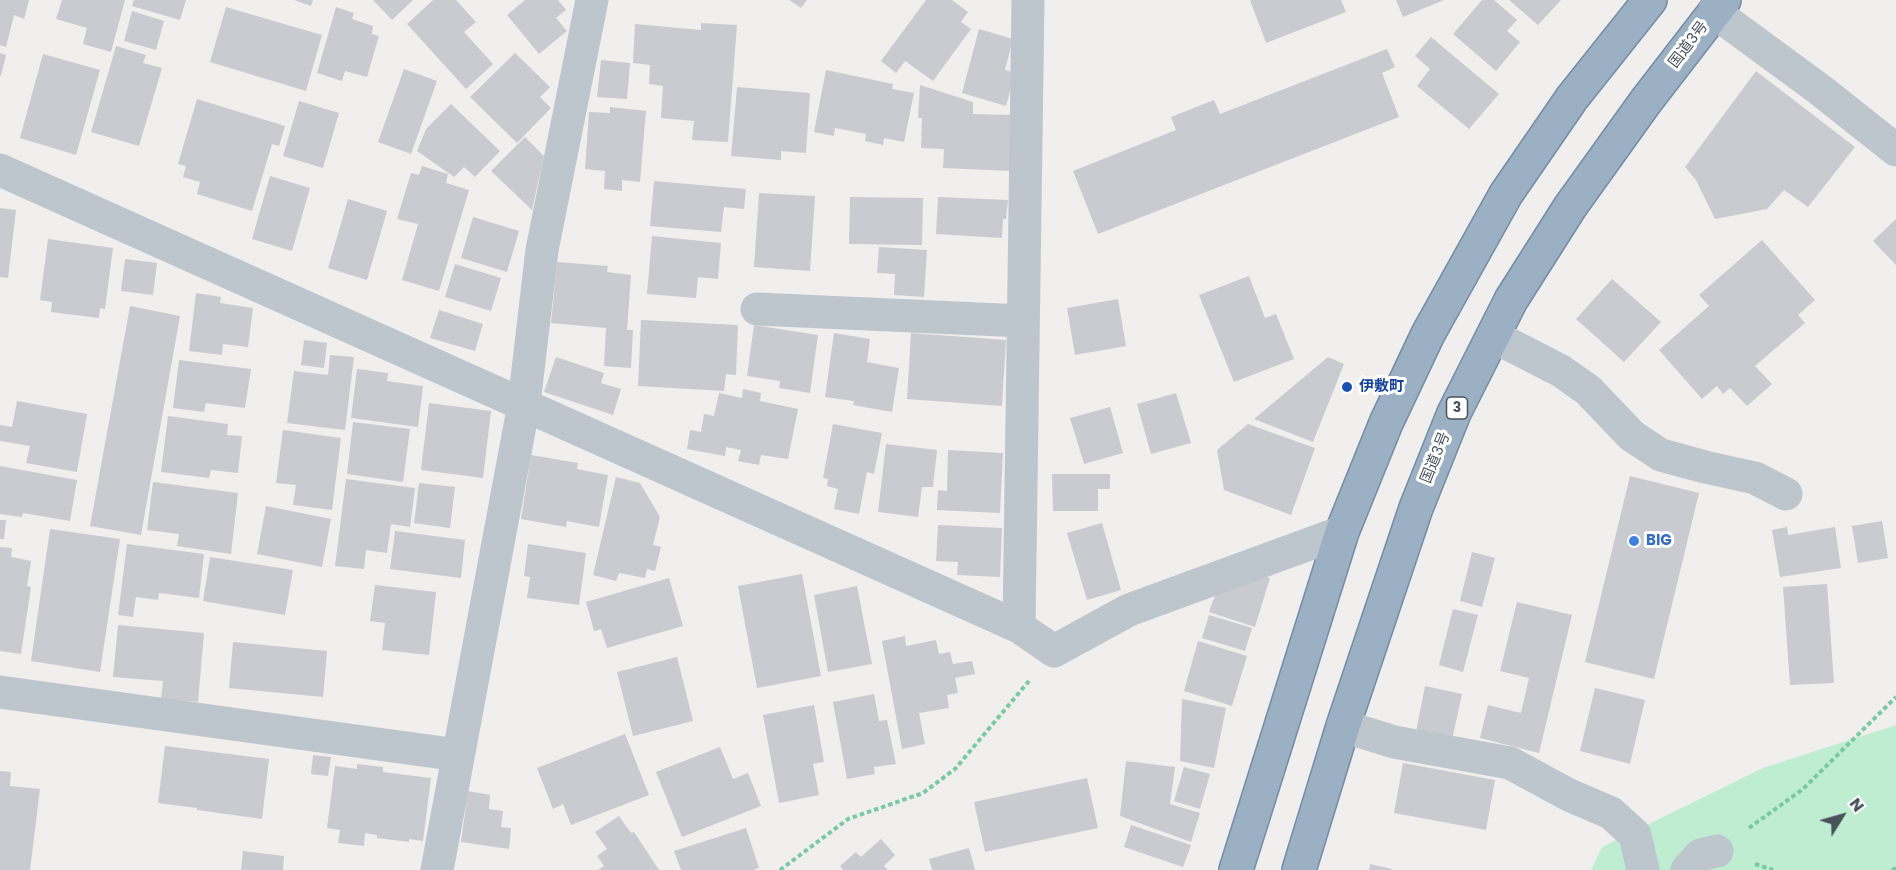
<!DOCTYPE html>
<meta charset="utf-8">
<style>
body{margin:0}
#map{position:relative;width:1896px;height:870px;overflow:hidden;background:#f1eeee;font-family:Poppins,sans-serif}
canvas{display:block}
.north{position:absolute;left:1812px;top:786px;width:60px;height:60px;-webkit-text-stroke:4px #fff;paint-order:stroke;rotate:53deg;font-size:16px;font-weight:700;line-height:24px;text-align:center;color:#48525b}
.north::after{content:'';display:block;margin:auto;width:21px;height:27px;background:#48525b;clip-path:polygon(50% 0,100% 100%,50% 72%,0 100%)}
</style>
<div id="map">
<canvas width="1896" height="870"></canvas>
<div class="north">N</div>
</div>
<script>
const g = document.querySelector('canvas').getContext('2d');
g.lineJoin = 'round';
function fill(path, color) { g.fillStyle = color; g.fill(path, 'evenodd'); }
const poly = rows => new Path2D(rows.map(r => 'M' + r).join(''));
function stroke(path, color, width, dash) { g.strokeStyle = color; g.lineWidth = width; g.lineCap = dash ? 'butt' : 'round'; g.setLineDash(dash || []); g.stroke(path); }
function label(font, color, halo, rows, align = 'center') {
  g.font = font + ' Poppins,"Noto Sans JP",sans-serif'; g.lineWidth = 6; g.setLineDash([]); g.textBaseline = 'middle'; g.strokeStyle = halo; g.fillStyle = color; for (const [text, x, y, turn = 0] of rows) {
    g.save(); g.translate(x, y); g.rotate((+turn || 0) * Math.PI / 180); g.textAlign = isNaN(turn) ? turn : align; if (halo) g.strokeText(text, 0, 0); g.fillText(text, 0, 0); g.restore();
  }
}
const green = poly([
 [1896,725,1896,870,1591,870,1602,847,1763,768]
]);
const building = poly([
 [0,0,29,0,24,19,14,15,6,47,0,45],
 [62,0,125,0,111,52,83,44,87,28,56,19],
 [134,0,186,0,180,20,132,6],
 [294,0,313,0,311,6],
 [373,0,413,0,392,20],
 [433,0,456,0,476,22,464,32,493,64,466,89,407,24],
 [525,0,558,0,566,10,556,18,567,31,539,54,507,15],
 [789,0,807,0,801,8],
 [926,0,952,0,968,12,961,22,971,29,933,81,905,61,896,73,881,61],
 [1250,0,1341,0,1346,12,1266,43],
 [1396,0,1444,0,1403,17],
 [1482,0,1494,0,1517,20,1507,31,1520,42,1496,71,1453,34],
 [1509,0,1561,0,1538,25],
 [226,7,322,35,306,91,210,62],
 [336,7,354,13,352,19,373,26,372,34,379,36,367,77,345,71,342,81,317,73],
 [132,11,164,21,156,50,124,41],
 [701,23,737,25,728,142,692,140,694,121,661,118,663,86,649,84,650,65,633,63,635,24,701,30],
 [979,29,1013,39,1005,70,1015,73,1006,106,962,93],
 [1431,37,1499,94,1469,129,1417,86,1430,69,1415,56],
 [116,46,146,55,143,63,162,68,139,146,91,132],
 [1387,49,1395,67,1382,73,1399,117,1098,234,1073,171,1176,130,1171,117,1214,100,1220,114],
 [0,53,6,55,1,76,0,76],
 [515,53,550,87,540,97,551,108,517,143,470,97],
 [43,54,100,70,76,155,20,138],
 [601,60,630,63,627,99,597,97],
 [404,69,437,81,411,154,378,142],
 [826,70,893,84,892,89,914,93,904,142,884,138,883,145,865,141,866,134,835,128,834,136,814,132],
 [1756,71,1855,147,1808,207,1784,190,1767,209,1715,219,1696,180,1685,167],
 [920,85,973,102,973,114,1012,115,1010,171,943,168,944,149,921,148,922,118,918,118],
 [737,87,810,93,806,153,781,151,781,160,731,156],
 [197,99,285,126,279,146,272,144,252,211,197,194,200,182,183,177,186,166,178,164],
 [299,101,339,113,323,168,283,156],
 [451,104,500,151,475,177,464,167,454,177,417,151,426,129],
 [610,107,646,111,640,182,622,180,622,191,604,189,605,171,585,169,589,112,610,113],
 [525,137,544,156,532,210,491,171],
 [422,166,448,174,446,183,469,190,439,291,402,280,418,224,397,219,411,173,419,175],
 [270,176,310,188,292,251,252,239],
 [654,181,746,189,744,209,724,207,721,232,650,226],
 [759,193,815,196,810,271,754,267],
 [850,197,923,198,922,245,849,244],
 [938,197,1008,200,1006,219,1003,219,1002,238,936,234],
 [348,199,387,211,367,280,328,268],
 [0,208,16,210,8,278,0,277],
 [473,217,519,231,507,272,461,258],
 [1896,219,1896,265,1873,241],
 [652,236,721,243,718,279,698,277,696,298,647,294],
 [48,239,113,248,105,309,100,308,99,318,51,312,52,302,40,300],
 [1762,240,1815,300,1798,315,1805,323,1755,366,1772,384,1747,406,1730,388,1723,394,1717,386,1702,399,1659,350,1709,306,1699,295],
 [879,247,927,250,924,297,894,295,895,274,877,273],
 [125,259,157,263,153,295,121,291],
 [557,262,608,266,607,272,631,275,627,330,633,330,631,368,604,366,606,328,551,323],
 [455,264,501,278,491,311,445,297],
 [1249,276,1265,318,1276,314,1294,359,1234,382,1199,295],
 [1612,279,1661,322,1624,362,1576,319],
 [196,293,221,297,220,303,253,308,248,347,223,344,222,355,189,351],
 [1118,299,1126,346,1075,355,1067,308],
 [130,306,180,316,141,535,90,526],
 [439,310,483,324,475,351,430,338],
 [641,320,738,325,736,375,726,374,724,391,638,386],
 [754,325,818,335,810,393,779,388,780,381,747,376],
 [834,333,870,339,867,362,899,368,892,412,853,405,854,401,825,397],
 [911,333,1006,340,1002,406,907,399],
 [304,340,327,343,324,368,301,365],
 [330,355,354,357,345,430,287,423,294,371,328,375],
 [556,357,604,373,601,383,621,389,613,415,544,392],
 [1328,357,1344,364,1313,442,1254,419],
 [179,360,251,369,245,408,206,403,204,412,173,408],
 [357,369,388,373,387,381,423,386,418,427,351,418],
 [743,389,761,393,760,401,798,409,788,459,761,455,759,465,738,461,741,450,726,447,725,456,687,449,690,430,701,432,704,414,714,416,719,393,742,398],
 [1176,393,1191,443,1151,454,1137,404],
 [17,401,87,414,77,472,26,463,30,446,0,441,0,425,12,427],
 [429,403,491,411,483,478,421,470],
 [1110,407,1123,453,1084,464,1070,418],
 [168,416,228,424,227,435,242,436,238,473,211,470,209,478,161,472],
 [353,422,410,429,403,482,347,474],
 [833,424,882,433,874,474,867,472,859,514,834,509,838,489,827,486,828,479,823,478],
 [1248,424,1315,448,1291,515,1224,490,1217,450],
 [283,430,341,438,332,510,293,505,296,485,276,483],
 [886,444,937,450,933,487,922,487,918,517,878,512],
 [948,450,1003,453,1000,513,937,510,938,490,947,491],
 [531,455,578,463,577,469,608,475,599,527,567,521,566,527,521,519],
 [0,466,77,480,70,521,23,513,22,517,0,514],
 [1052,474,1110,474,1110,489,1098,489,1098,511,1053,511],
 [1630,476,1699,493,1654,679,1585,662],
 [616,477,640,483,660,517,653,545,661,547,655,571,647,569,645,578,619,573,616,581,593,575],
 [346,479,415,488,410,527,391,524,387,553,366,550,364,569,335,566],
 [153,482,238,493,231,554,177,546,179,534,147,530],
 [419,483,455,487,450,528,414,523],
 [266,506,331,519,322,567,257,554],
 [0,520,6,520,4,539,0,539],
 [1882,521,1888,558,1858,563,1852,526],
 [1102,523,1121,590,1087,600,1067,533],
 [938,525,1002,528,1000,577,957,575,958,562,936,561],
 [1787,527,1788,535,1835,527,1841,568,1780,577,1772,530],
 [50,529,120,539,100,672,31,661],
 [395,531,465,540,461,578,390,569],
 [127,544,204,554,199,598,159,593,158,600,136,597,133,617,118,615],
 [528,544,586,553,579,605,527,598,530,577,524,576],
 [0,547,12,548,11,557,31,561,27,586,31,587,21,654,0,651],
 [1472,552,1495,558,1482,607,1460,601],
 [210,557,293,570,285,615,203,601],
 [802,574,821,676,757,688,738,586],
 [1257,574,1270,578,1255,627,1209,612,1215,595],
 [669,578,683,626,607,648,601,629,594,631,586,602],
 [1827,584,1834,683,1790,685,1783,587],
 [375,585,436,592,429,655,382,650,385,623,370,621],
 [857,586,872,664,828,672,814,595],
 [1517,602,1572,615,1539,753,1480,738,1488,705,1521,713,1529,678,1500,671],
 [1453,609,1478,615,1463,672,1439,665],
 [1209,615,1252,628,1245,651,1202,638],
 [118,625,204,633,198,702,161,699,163,681,113,677],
 [905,636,906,646,936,640,939,654,950,652,953,664,972,661,975,674,955,678,958,693,947,695,949,708,919,713,925,744,902,749,882,641],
 [1198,641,1247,656,1232,706,1184,691],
 [233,642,327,651,323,697,229,688],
 [677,657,693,721,633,736,617,672],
 [1425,686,1462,694,1452,740,1416,732],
 [1595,688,1645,700,1630,764,1580,751],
 [874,694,879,721,887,720,896,764,874,767,875,774,847,779,833,702],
 [1182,699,1226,708,1214,768,1180,761],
 [814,705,824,762,813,764,819,795,779,803,763,715],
 [625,734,649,795,571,825,563,804,553,809,537,768],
 [165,746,269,759,262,819,197,810,197,808,158,803],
 [720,747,733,779,748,773,761,806,682,837,656,772],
 [313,755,331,757,328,776,311,774],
 [1126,761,1175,767,1170,804,1200,813,1191,842,1120,816],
 [1403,763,1495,780,1486,830,1394,813],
 [357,764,383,767,383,772,431,778,423,841,409,839,409,842,377,838,377,835,365,833,364,846,338,843,340,830,327,828,335,766,357,769],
 [1184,767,1210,774,1200,809,1174,801],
 [0,771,11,772,10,786,40,789,30,870,0,870],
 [1087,778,1098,828,985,852,974,802],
 [468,791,490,795,489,809,503,811,501,827,511,828,509,849,461,842],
 [619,816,631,833,634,832,659,870,598,870,604,866,597,856,607,849,595,832],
 [1131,825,1191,845,1183,867,1124,847],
 [746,828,759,868,753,870,681,870,674,851],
 [881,839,895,855,884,866,888,870,843,870,840,866,856,852,861,857],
 [969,848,975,870,932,870,929,859],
 [243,851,284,856,283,870,241,870],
 [1370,864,1392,869,1392,870,1369,870]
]);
const path = poly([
 [1749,828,1803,789,1896,697],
 [1755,864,1773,870],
 [780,870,848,819,923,793,955,769,1029,681],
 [1892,870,1896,868]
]);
const minor = poly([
 [1714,12,1819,89,1896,150],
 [0,170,1019,627,1054,651,1129,610,1342,532],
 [757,309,1023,321],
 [1493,336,1561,371,1588,390,1632,436,1661,455,1705,467,1755,478,1786,494],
 [1019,627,1028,0],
 [0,692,458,755],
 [1343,726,1394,742,1510,763,1569,795,1611,813,1635,835,1643,870],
 [437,870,524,404,542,250,592,0],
 [1687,870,1700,855,1717,851]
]);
const trunk = poly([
 [1236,870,1342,532,1386,423,1428,334,1506,194,1572,98,1650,0],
 [1299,870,1343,726,1416,508,1454,413,1511,300,1570,207,1646,101,1724,0]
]);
const markers = [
 [1347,387,6,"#1a4fb4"],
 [1634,541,6,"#3f7fe0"]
];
const shields = [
 [1457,408,21]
];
const shieldNames = [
 ["3",1457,408]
];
const streetNames = [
 ["国道3号",1689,45,-53],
 ["国道3号",1436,458,-68]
];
const transitNames = [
 ["伊敷町",1359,387]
];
const shopNames = [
 ["BIG",1646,541]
];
fill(green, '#bfedd1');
fill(building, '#c9cbd1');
stroke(trunk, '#748ca7', 36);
stroke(path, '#79c9a2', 4, [4.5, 3]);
stroke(minor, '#bec6cd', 33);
stroke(trunk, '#9cb0c4', 33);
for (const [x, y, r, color] of markers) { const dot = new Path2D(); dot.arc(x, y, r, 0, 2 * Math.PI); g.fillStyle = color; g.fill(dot); stroke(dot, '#fff', 2); }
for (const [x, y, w] of shields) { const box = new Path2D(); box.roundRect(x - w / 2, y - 11, w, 22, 4.5); g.fillStyle = '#fff'; g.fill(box); stroke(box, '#48525b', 1.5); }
label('bold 14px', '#48525b', null, shieldNames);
label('15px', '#48525b', '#fff', streetNames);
label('bold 15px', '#164399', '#fff', transitNames, 'left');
label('bold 15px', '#366cbe', '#fff', shopNames, 'left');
</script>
